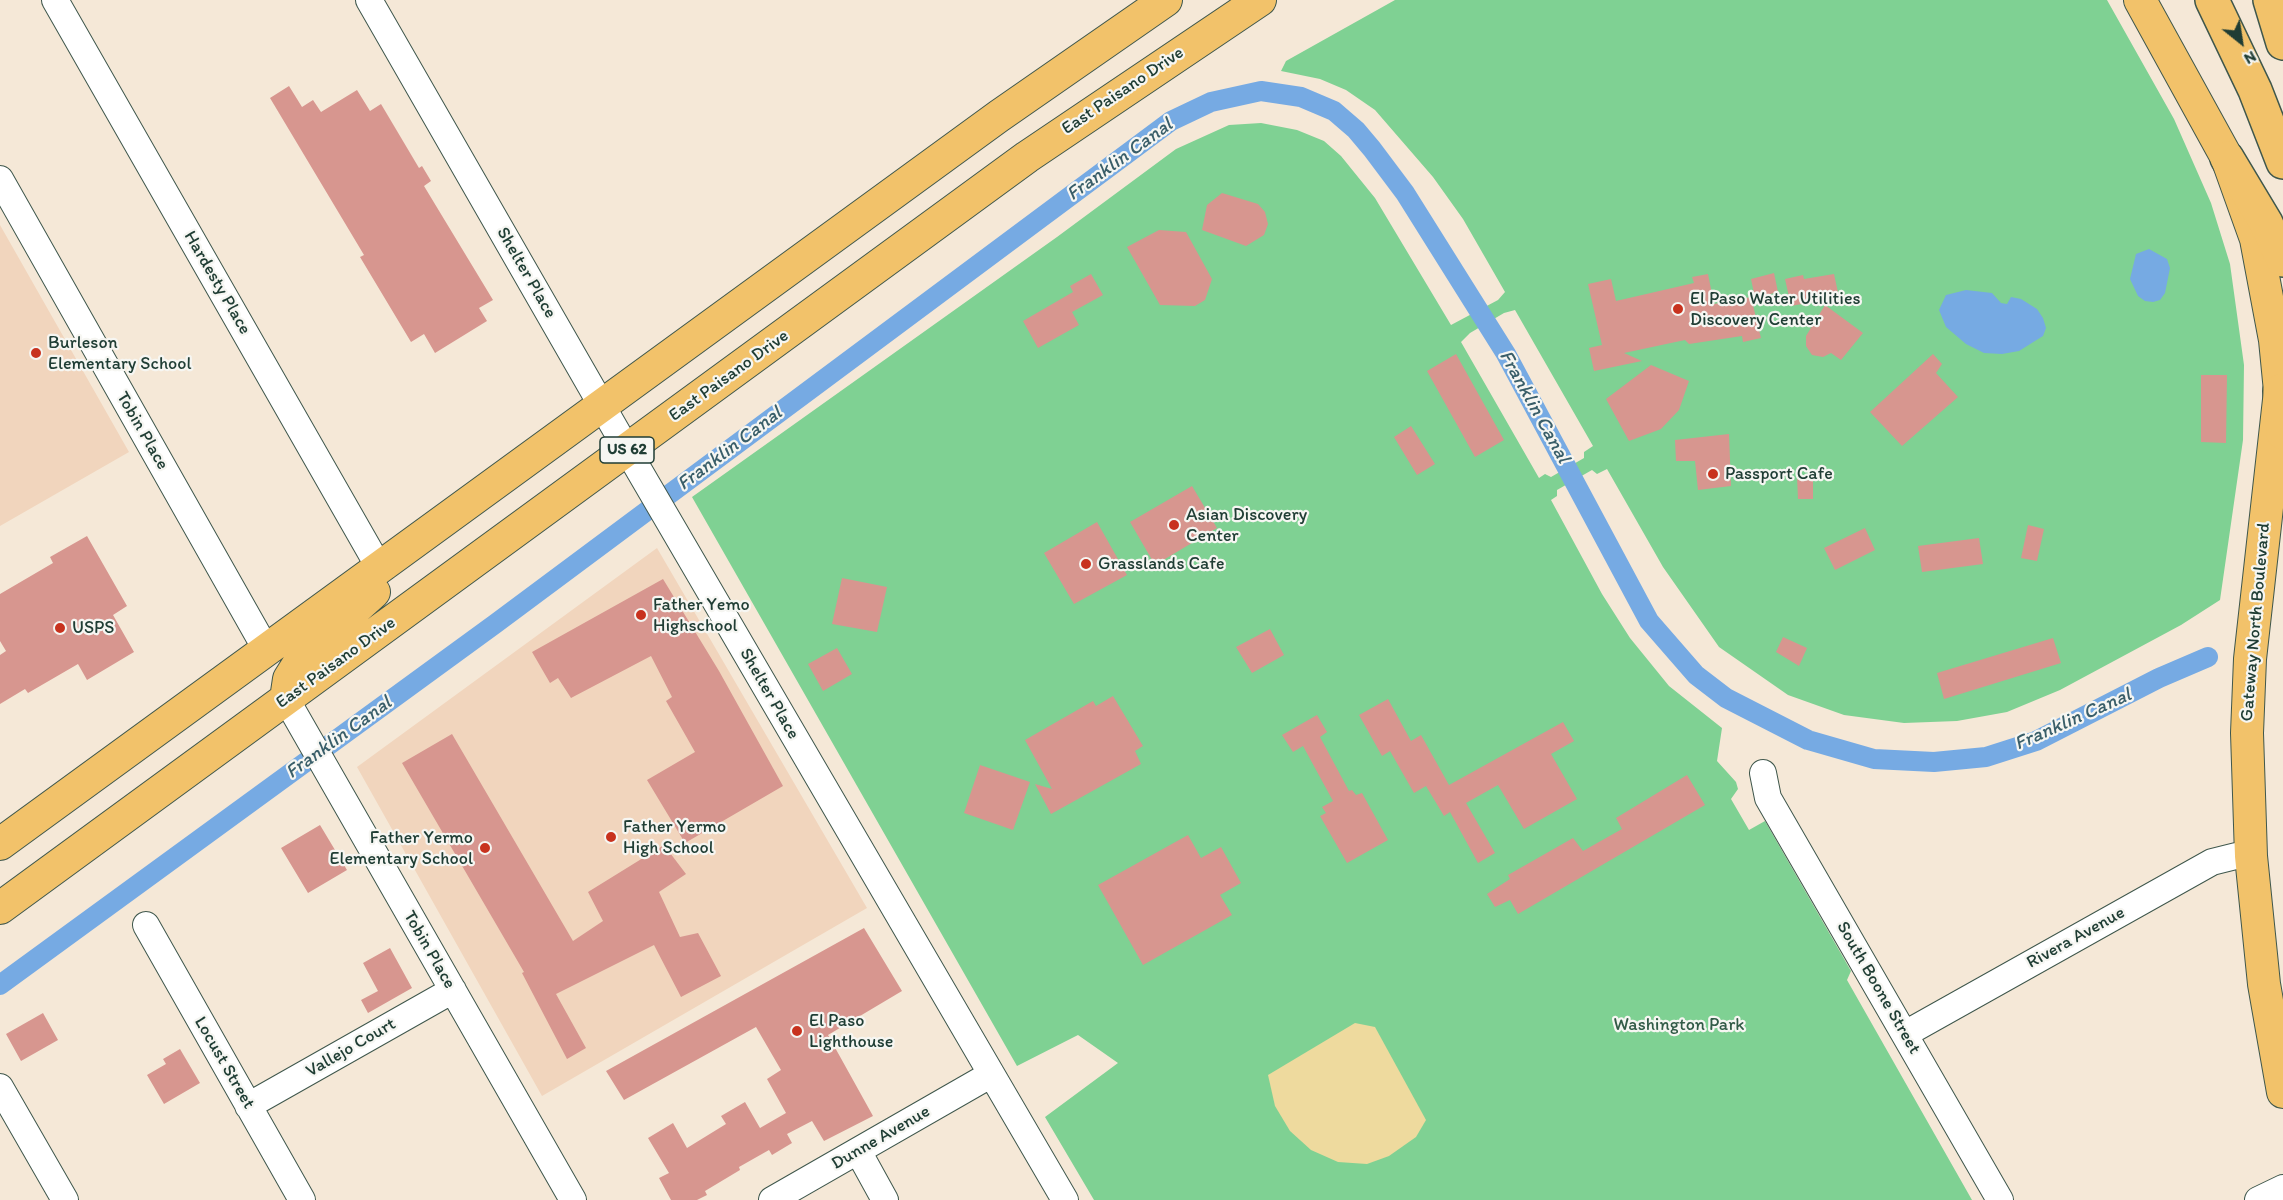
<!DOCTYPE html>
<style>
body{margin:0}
#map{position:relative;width:2283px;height:1200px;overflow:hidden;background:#f5e8d7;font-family:Itim,sans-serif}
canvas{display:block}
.north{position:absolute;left:2211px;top:12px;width:60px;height:60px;-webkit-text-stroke:4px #f6f6f2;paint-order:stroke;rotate:150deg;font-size:16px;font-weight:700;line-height:24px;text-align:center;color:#1f3d34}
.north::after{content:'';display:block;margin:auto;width:21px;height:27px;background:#1f3d34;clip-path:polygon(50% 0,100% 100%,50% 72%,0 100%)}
</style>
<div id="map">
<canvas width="2283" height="1200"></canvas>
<div class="north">N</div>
</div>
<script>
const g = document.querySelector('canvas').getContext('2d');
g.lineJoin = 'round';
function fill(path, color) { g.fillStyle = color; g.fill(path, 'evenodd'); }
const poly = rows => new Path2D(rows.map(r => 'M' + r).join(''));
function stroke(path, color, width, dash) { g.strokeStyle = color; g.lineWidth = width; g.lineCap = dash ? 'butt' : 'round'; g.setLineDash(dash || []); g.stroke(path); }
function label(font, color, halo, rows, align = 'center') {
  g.font = font + ' Itim,sans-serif'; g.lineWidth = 4.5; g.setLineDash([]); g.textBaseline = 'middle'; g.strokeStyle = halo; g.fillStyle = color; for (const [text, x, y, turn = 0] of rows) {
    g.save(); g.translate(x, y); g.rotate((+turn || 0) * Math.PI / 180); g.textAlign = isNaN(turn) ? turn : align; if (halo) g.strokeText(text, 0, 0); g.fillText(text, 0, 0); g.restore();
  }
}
const built = poly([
 [0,225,129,452,0,526],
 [657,548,867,908,542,1096,357,767]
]);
const green = poly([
 [1395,0,2107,0,2174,119,2211,203,2230,264,2244,365,2243,440,2220,600,2181,625,2060,690,2007,712,1957,721,1904,723,1844,715,1788,695,1719,647,1663,567,1607,469,1597,474,1592,470,1557,490,1557,496,1551,500,1602,594,1630,638,1669,686,1722,728,1717,761,1736,782,1738,789,1731,799,1749,830,1765,821,1851,971,1847,980,1972,1200,1094,1200,1045,1117,1118,1063,1078,1035,1017,1066,692,497,1057,237,1176,149,1229,125,1261,123,1297,130,1324,141,1341,156,1375,198,1451,325,1498,300,1505,292,1463,219,1433,177,1375,110,1346,90,1320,79,1281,71,1286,61],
 [1515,310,1593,446,1584,452,1584,458,1551,477,1545,474,1539,478,1461,342,1470,333,1504,313]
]);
const sand = poly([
 [1355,1023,1375,1027,1426,1120,1416,1137,1389,1156,1367,1164,1338,1162,1311,1150,1290,1131,1275,1106,1268,1075]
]);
const water = poly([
 [2149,249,2167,259,2170,268,2165,293,2160,300,2153,302,2145,301,2138,296,2130,279,2136,254],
 [1966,290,1992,293,2001,303,2007,304,2011,297,2021,299,2037,309,2043,318,2046,328,2043,336,2019,351,2002,354,1984,353,1966,344,1946,327,1939,310,1946,295]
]);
const canal = poly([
 [0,985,495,624,1171,121,1211,102,1261,91,1301,97,1334,111,1356,130,1372,149,1405,193,1506,354,1649,621,1696,675,1726,698,1808,740,1874,759,1934,762,1986,757,2036,741,2159,678,2208,657]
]);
const building = poly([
 [289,86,302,107,313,100,321,112,357,90,370,111,381,104,419,168,422,166,431,181,424,186,493,300,479,308,487,321,435,353,424,334,411,342,360,257,364,255,270,98],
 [1222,193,1258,204,1265,212,1268,224,1264,235,1246,246,1202,230,1207,205],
 [1159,230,1186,232,1212,279,1205,300,1195,306,1160,305,1127,247],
 [1774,273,1778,292,1755,298,1751,279],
 [1091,274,1103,295,1072,312,1079,325,1038,348,1023,321,1073,292,1070,286],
 [1708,274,1714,304,1751,297,1761,338,1743,342,1742,336,1689,344,1685,340,1624,353,1642,361,1594,371,1589,348,1602,345,1588,284,1611,279,1616,301,1694,283,1692,277],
 [1834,274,1839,297,1791,306,1785,279,1803,275,1804,279],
 [1825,305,1863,333,1841,360,1831,353,1823,357,1812,355,1806,346,1806,336],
 [1456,354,1504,440,1475,457,1427,371],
 [1933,354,1942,364,1936,373,1958,397,1902,446,1870,412],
 [1651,365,1689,381,1679,410,1661,429,1629,441,1606,399],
 [2201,375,2227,375,2226,443,2201,442],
 [1411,426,1435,464,1417,475,1394,437],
 [1729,434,1731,486,1698,490,1695,461,1676,461,1675,440],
 [1797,476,1813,476,1813,499,1798,499],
 [1192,486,1217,528,1155,565,1130,522],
 [1097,522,1127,575,1074,604,1044,553],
 [2028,525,2044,529,2037,561,2021,558],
 [1865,528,1875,550,1835,570,1824,548],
 [87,536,127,606,113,615,134,652,87,680,78,664,28,693,25,689,0,704,0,655,6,651,0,641,0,594,53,563,50,557],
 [1979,538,1983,564,1922,572,1918,546],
 [842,578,887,587,877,632,832,624],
 [663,579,719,671,783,786,685,843,647,780,695,752,666,701,672,697,651,656,571,698,558,678,550,683,532,652],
 [1270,629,1284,655,1252,673,1236,647],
 [1783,637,1807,648,1799,666,1776,652],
 [2053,638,2061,663,1944,699,1937,673],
 [837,648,852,674,823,691,808,664],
 [1113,696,1143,746,1135,751,1141,764,1051,814,1035,784,1052,789,1025,740,1093,701,1096,706],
 [1388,699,1411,741,1421,735,1449,785,1563,722,1574,741,1551,754,1577,799,1524,829,1498,785,1466,803,1495,853,1478,863,1450,812,1444,816,1426,786,1414,793,1390,751,1382,756,1359,715],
 [1317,715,1327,732,1320,737,1349,791,1352,790,1356,795,1362,793,1388,840,1347,863,1320,816,1326,813,1322,807,1333,801,1303,746,1293,752,1282,735],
 [452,734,573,941,603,921,588,892,664,845,686,874,659,892,680,937,698,933,721,976,681,997,654,945,556,994,586,1048,567,1059,522,973,524,972,402,763],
 [980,765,1030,782,1013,830,964,813],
 [1687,775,1705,805,1518,914,1510,900,1495,907,1487,894,1510,879,1508,875,1573,838,1583,851,1622,829,1616,818],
 [320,825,347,870,308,893,281,848],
 [1188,835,1201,858,1221,847,1241,883,1220,895,1232,915,1143,965,1098,885],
 [864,928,902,991,828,1035,873,1116,824,1141,812,1121,787,1134,792,1143,772,1155,769,1150,739,1167,740,1170,705,1191,707,1195,697,1200,671,1200,659,1178,669,1173,648,1138,673,1123,687,1148,726,1124,721,1116,745,1102,760,1128,786,1113,767,1079,781,1070,756,1027,624,1100,606,1071],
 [390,948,412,988,368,1013,361,1000,378,991,363,963],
 [43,1013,58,1040,21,1061,6,1034],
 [180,1049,200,1083,164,1104,147,1075,166,1064,163,1059]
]);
const minor = poly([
 [55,0,379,567],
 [369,0,640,472,1065,1200],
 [0,179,267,651],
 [286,699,573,1200],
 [1763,773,1768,798,2000,1200],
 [146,925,302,1200],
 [1905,1034,2212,862,2236,856,2251,856],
 [0,1087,65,1200],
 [248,1106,453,990],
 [858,1151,885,1200],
 [772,1200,990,1075],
 [2258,1200,2283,1188]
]);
const major = poly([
 [2140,0,2227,158,2256,239,2275,340,2280,391,2250,659,2247,733,2251,856,2264,984,2283,1092],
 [286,699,289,679,304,655,374,592],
 [0,844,999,116,1166,0],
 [0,908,1027,157,1260,0]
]);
const highway = poly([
 [2212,0,2255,90,2283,162],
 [2270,0,2283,43],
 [2227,158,2266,223,2283,260],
 [2280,391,2283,433]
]);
const markers = [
 [1678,309,6,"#c8321e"],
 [36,353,6,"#c8321e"],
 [1713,474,6,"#c8321e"],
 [1174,525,6,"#c8321e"],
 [1086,564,6,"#c8321e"],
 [641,615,6,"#c8321e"],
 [60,628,6,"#c8321e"],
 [611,837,6,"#c8321e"],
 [485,848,6,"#c8321e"],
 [797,1031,6,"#c8321e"]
];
const shields = [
 [627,450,54]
];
const shieldNames = [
 ["US 62",627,450]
];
const streetNames = [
 ["East Paisano Drive",1123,91,-34],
 ["Shelter Place",526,273,60],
 ["Hardesty Place",217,283,60],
 ["East Paisano Drive",729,376,-36],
 ["Tobin Place",142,431,60],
 ["Gateway North Boulevard",2256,622,-85],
 ["East Paisano Drive",336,663,-36],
 ["Shelter Place",769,694,60],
 ["Rivera Avenue",2076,938,-29],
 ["Tobin Place",429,950,60],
 ["South Boone Street",1878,988,60],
 ["Vallejo Court",351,1048,-30],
 ["Locust Street",224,1063,60],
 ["Dunne Avenue",881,1138,-30]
];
const poiNames = [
 ["El Paso Water Utilities",1690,299],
 ["Discovery Center",1690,320],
 ["Burleson",48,343],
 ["Elementary School",48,364],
 ["Passport Cafe",1725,474],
 ["Asian Discovery",1186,515],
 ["Center",1186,536],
 ["Grasslands Cafe",1098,564],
 ["Father Yemo",653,605],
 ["Highschool",653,626],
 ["USPS",72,628],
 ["Father Yermo",623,827],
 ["High School",623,848],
 ["Father Yermo",473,838,"right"],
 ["Elementary School",473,859,"right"],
 ["El Paso",809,1021],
 ["Lighthouse",809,1042]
];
const parkNames = [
 ["Washington Park",1679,1025]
];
const waterNames = [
 ["Franklin Canal",1120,160,-36],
 ["Franklin Canal",1534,407,61],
 ["Franklin Canal",730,449,-37],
 ["Franklin Canal",2073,720,-24],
 ["Franklin Canal",339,738,-36]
];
fill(built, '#f1d5bd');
fill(green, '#7fd193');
fill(sand, '#eeda9e');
fill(water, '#76aae3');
stroke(canal, '#76aae3', 20);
fill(building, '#d7968f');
stroke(minor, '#3f574c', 28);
stroke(major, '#3f574c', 34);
stroke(highway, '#3f574c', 36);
stroke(minor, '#fff', 26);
stroke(major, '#f2c26a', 32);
stroke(highway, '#f2c26a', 33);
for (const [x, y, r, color] of markers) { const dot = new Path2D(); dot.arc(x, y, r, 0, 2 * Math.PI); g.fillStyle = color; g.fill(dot); stroke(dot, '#f6f6f2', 2); }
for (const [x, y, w] of shields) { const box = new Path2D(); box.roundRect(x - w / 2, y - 13, w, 26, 4.5); g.fillStyle = '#f6f6f2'; g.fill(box); stroke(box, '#1f3d34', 1.5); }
label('bold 16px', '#1f3d34', null, shieldNames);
label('18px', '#1f3d34', '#f6f6f2', streetNames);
label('18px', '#1f3d34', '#f6f6f2', poiNames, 'left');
label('18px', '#325b47', '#f6f6f2', parkNames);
label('italic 20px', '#395e69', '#f6f6f2', waterNames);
</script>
